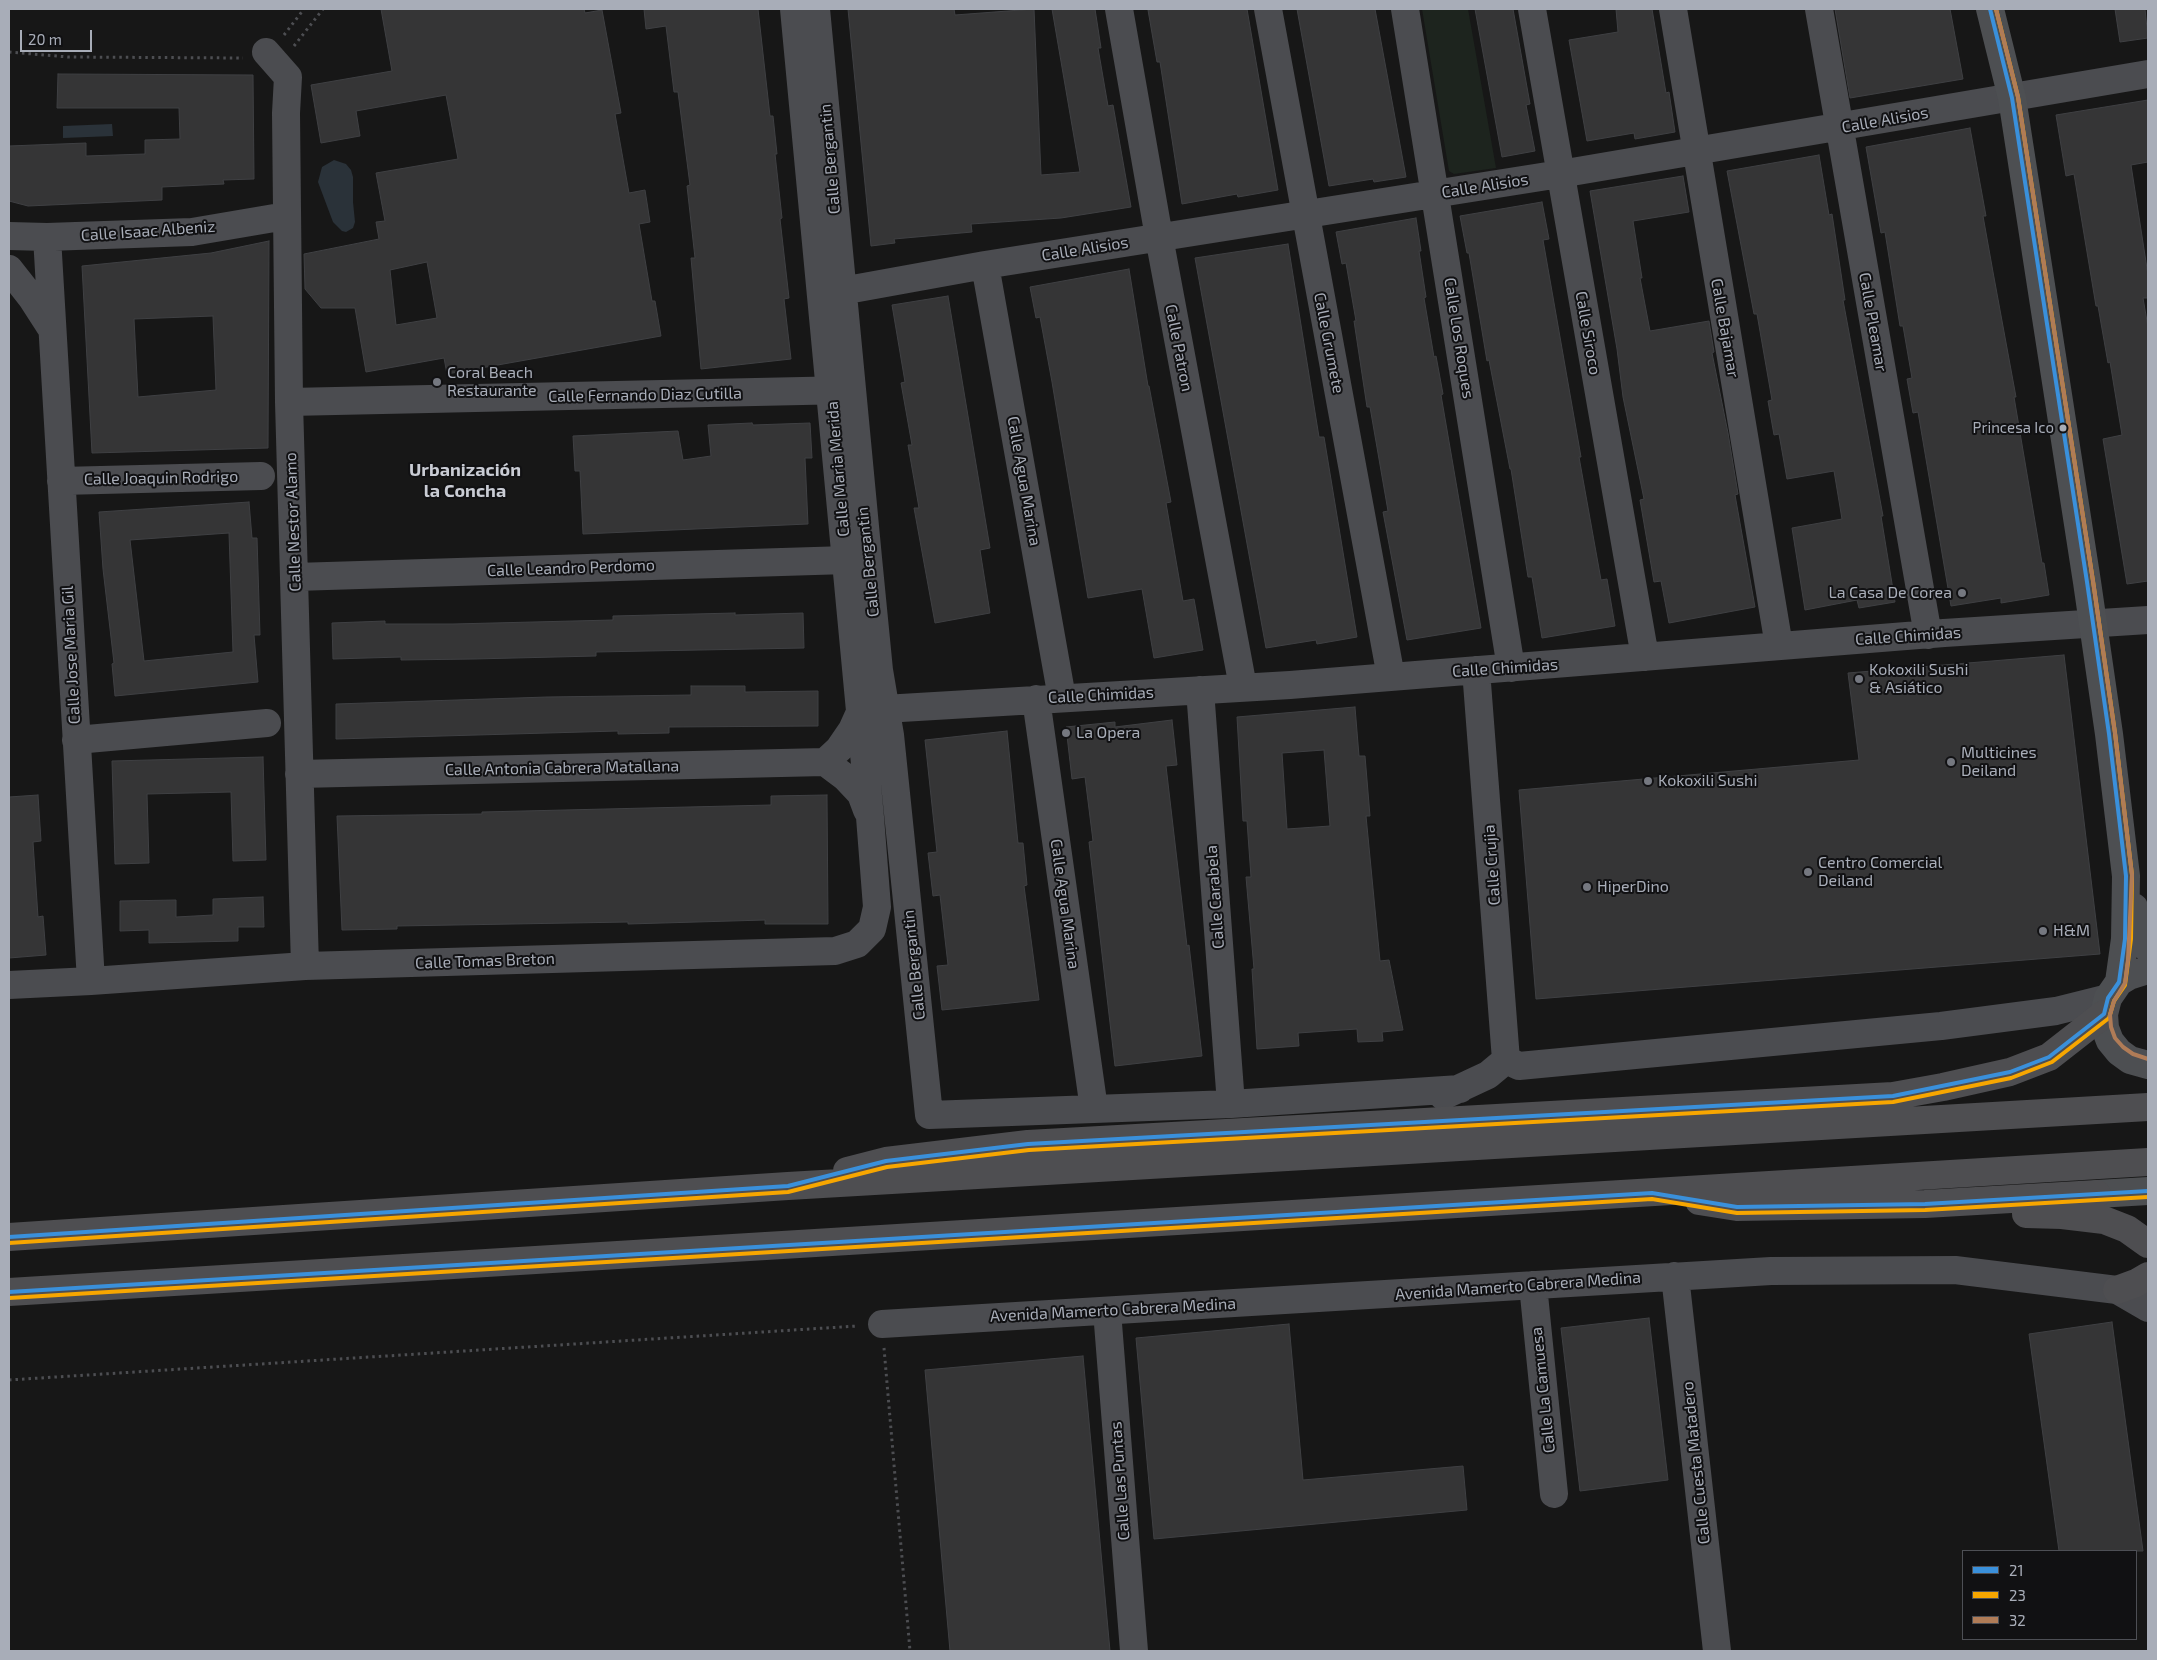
<!DOCTYPE html>
<meta charset="utf-8">
<style>
body{margin:0}
#map{position:relative;width:2157px;height:1660px;overflow:hidden;background:#171717;font-family:"Exo 2",sans-serif}
canvas{display:block}
.frame{position:absolute;inset:0;border:10px solid #a8adb8;pointer-events:none}
.legend{position:absolute;left:1962px;top:1550px;width:175px;height:90px;box-sizing:border-box;background:#111113;border:1px solid #4d4f55;margin:0;padding:6px 9px;list-style:none;font-size:15px;color:#a8adb8}
.legend li{display:flex;align-items:center;gap:10px;height:25px}
.legend b{width:25px;border:1px solid #4d4f55}
.scale{position:absolute;left:20px;top:30px;width:72px;height:22px;box-sizing:border-box;border:2px solid #a8adb8;border-top:0;padding-left:6px;font-size:15px;line-height:18px;white-space:nowrap;color:#a8adb8;-webkit-text-stroke:4px #111113;paint-order:stroke}
</style>
<div id="map">
<canvas width="2157" height="1660"></canvas>
<div class="frame"></div>
<ul class="legend">
<li><b style="height:6px;background:#3a90db"></b>21</li>
<li><b style="height:6px;background:#f7a600"></b>23</li>
<li><b style="height:6px;background:#b07c57"></b>32</li>
</ul>
<div class="scale">20 m</div>
</div>
<script>
const g = document.querySelector('canvas').getContext('2d');
g.lineJoin = 'round';
function fill(path, color) { g.fillStyle = color; g.fill(path, 'evenodd'); }
const poly = rows => new Path2D(rows.map(r => 'M' + r).join(''));
function stroke(path, color, width, dash) { g.strokeStyle = color; g.lineWidth = width; g.lineCap = dash ? 'butt' : 'round'; g.setLineDash(dash || []); g.stroke(path); }
function label(font, color, halo, rows, align = 'center') {
  g.font = font + ' "Exo 2",sans-serif'; g.lineWidth = 4; g.setLineDash([]); g.textBaseline = 'middle'; g.strokeStyle = halo; g.fillStyle = color; for (const [text, x, y, turn = 0] of rows) {
    g.save(); g.translate(x, y); g.rotate((+turn || 0) * Math.PI / 180); g.textAlign = isNaN(turn) ? turn : align; if (halo) g.strokeText(text, 0, 0); g.fillText(text, 0, 0); g.restore();
  }
}
const green = poly([
 [1422,9,1468,9,1496,168,1454,174,1449,171]
]);
const water = poly([
 [112,124,113,136,63,138,63,126],
 [334,160,346,164,351,170,353,177,353,202,355,222,353,228,346,232,342,231,333,222,318,182,322,167]
]);
const building = poly([
 [381,9,584,9,585,13,602,10,621,113,615,114,629,193,645,190,650,222,639,224,652,301,655,301,661,336,447,374,444,358,366,372,355,308,321,308,305,289,304,254,379,239,376,222,385,221,376,173,458,159,446,95,356,111,360,136,321,143,311,85,392,71,381,9],
 [427,262,437,318,396,325,390,270,427,262],
 [644,9,758,9,770,116,773,116,777,154,775,154,782,218,780,219,789,298,784,299,791,359,701,369,691,258,695,258,687,186,690,185,678,92,674,92,666,26,646,29,644,9],
 [848,9,954,9,955,15,1034,9,1041,175,1080,172,1052,9,1095,9,1101,48,1098,48,1108,106,1113,105,1131,207,1061,218,971,224,972,232,894,239,895,243,871,246,848,9],
 [1158,9,1247,9,1278,190,1238,197,1237,194,1182,204,1160,62,1157,62,1148,10,1158,9],
 [1297,9,1375,9,1406,177,1374,182,1373,179,1329,186,1297,9],
 [1475,9,1513,9,1530,104,1526,105,1535,151,1502,157,1475,9],
 [1616,9,1652,9,1666,93,1669,92,1675,132,1635,139,1634,133,1587,141,1569,40,1618,32,1616,9],
 [1835,9,1950,9,1963,79,1850,98,1835,9],
 [2115,9,2145,9,2148,38,2120,42,2115,9],
 [58,74,253,75,254,179,223,180,224,184,162,187,162,200,28,206,9,201,9,146,86,143,86,156,145,154,145,140,180,139,179,108,57,108,58,74],
 [2148,100,2148,162,2131,165,2148,275,2148,298,2143,298,2148,327,2148,581,2127,584,2103,439,2122,435,2110,362,2108,363,2098,306,2096,306,2074,174,2066,176,2056,115,2148,100],
 [1970,128,1986,216,1983,216,1993,272,2016,397,2014,397,2042,563,2044,563,2049,595,2001,603,2001,598,1951,606,1918,412,1913,413,1907,379,1912,378,1903,326,1900,326,1885,232,1881,233,1866,147,1970,128],
 [1819,155,1829,215,1832,214,1845,300,1843,300,1883,516,1881,516,1895,602,1859,608,1857,600,1805,610,1792,528,1842,519,1834,471,1787,479,1779,434,1774,435,1768,401,1772,400,1757,314,1754,314,1727,171,1819,155],
 [1683,176,1689,212,1633,221,1642,278,1640,278,1650,331,1709,321,1714,352,1712,353,1728,433,1738,494,1735,495,1755,607,1669,623,1661,581,1654,582,1640,500,1644,499,1623,397,1617,349,1590,191,1683,176],
 [1542,202,1549,239,1543,240,1581,457,1579,457,1601,580,1607,579,1615,626,1542,638,1532,577,1528,577,1511,469,1510,469,1489,360,1487,361,1469,253,1467,253,1460,216,1542,202],
 [1416,218,1421,251,1419,251,1426,297,1424,298,1434,357,1436,356,1443,394,1441,395,1481,628,1407,640,1383,512,1388,511,1370,407,1367,407,1354,321,1356,321,1346,263,1342,264,1336,232,1416,218],
 [269,241,268,448,92,453,82,266,211,253,269,241],
 [213,316,216,390,138,397,134,319,213,316],
 [1288,244,1319,437,1324,437,1357,637,1317,644,1316,640,1266,648,1195,258,1288,244],
 [1129,269,1148,386,1149,386,1171,502,1166,503,1183,601,1194,599,1203,650,1154,658,1142,589,1088,598,1052,382,1040,317,1036,318,1030,287,1129,269],
 [948,296,990,548,980,550,990,613,935,623,914,508,919,508,908,445,912,445,901,383,905,382,892,305,948,296],
 [752,423,753,425,810,423,812,458,805,458,808,524,583,534,580,471,575,471,573,436,678,431,683,460,711,456,708,425,752,423],
 [249,502,252,538,257,538,260,635,254,635,258,682,115,696,112,664,114,663,103,569,99,512,249,502],
 [229,533,233,652,144,661,130,540,229,533],
 [735,613,735,615,803,613,804,648,596,652,596,656,474,659,401,660,401,657,333,659,332,623,385,621,385,624,453,624,613,620,613,616,735,613],
 [2064,655,2100,954,1536,999,1519,790,1859,760,1848,673,2064,655],
 [691,686,745,686,745,692,818,691,818,726,669,727,669,733,618,734,618,731,336,739,336,704,547,697,691,695,691,686],
 [1355,707,1359,756,1365,756,1370,816,1366,816,1380,961,1389,960,1403,1030,1382,1032,1383,1041,1358,1042,1357,1029,1298,1033,1299,1046,1257,1049,1252,969,1254,969,1246,877,1251,877,1247,821,1243,821,1237,717,1355,707],
 [1324,750,1330,826,1287,829,1282,753,1324,750],
 [1172,720,1177,765,1166,766,1187,946,1189,945,1202,1056,1115,1066,1089,842,1093,841,1085,777,1072,779,1066,727,1115,722,1115,727,1172,720],
 [1007,731,1018,843,1023,843,1027,885,1024,886,1039,1000,942,1010,937,966,948,965,940,895,933,896,928,853,937,852,925,740,1007,731],
 [263,757,266,860,233,861,231,792,147,794,149,863,115,864,112,761,263,757],
 [38,795,41,841,33,842,38,917,43,916,46,955,9,958,9,797,38,795],
 [827,795,828,924,765,924,765,920,628,924,628,922,397,926,397,929,342,930,337,816,482,814,482,812,771,805,771,796,827,795],
 [263,897,264,927,238,927,238,941,149,943,149,930,120,931,120,901,176,900,176,917,213,915,213,899,263,897],
 [1649,1318,1668,1480,1580,1491,1561,1328,1649,1318],
 [2112,1322,2143,1551,2059,1551,2029,1334,2112,1322],
 [1289,1324,1303,1480,1463,1466,1467,1510,1154,1539,1136,1338,1289,1324],
 [1083,1356,1110,1651,950,1651,925,1370,1083,1356]
]);
const path = poly([
 [284,35,304,9],
 [294,46,323,9],
 [9,52,68,57,243,58],
 [884,1348,910,1651],
 [9,1380,857,1326]
]);
const minor = poly([
 [816,9,868,558,879,670,890,735,929,1115,1231,1104,1460,1089],
 [1119,9,1159,237,1243,687],
 [1268,9,1391,677],
 [1405,9,1511,668],
 [1532,9,1645,657],
 [1673,9,1779,646],
 [1819,9,1928,635],
 [266,52,288,77,286,113,289,402,305,966],
 [9,236,47,237,192,232,286,216],
 [47,237,91,981],
 [985,265,1062,698],
 [9,269,31,297,51,328],
 [825,294,985,265,1560,174,2148,74],
 [289,402,849,390],
 [61,481,261,476],
 [295,577,847,560],
 [1476,670,1506,1060],
 [1200,690,1231,1104],
 [1036,699,1094,1109],
 [867,710,1290,685,1944,633,2148,620],
 [76,740,267,723],
 [825,762,845,777,861,794,867,810],
 [825,762,839,749,852,730,861,710],
 [299,774,825,762],
 [9,985,91,981,305,966,835,951,857,944,872,929,877,907,870,817,794,9],
 [1506,1060,1519,1066,1941,1026,2056,1011,2108,998],
 [1443,1096,1488,1075,1506,1060],
 [1675,1276,1717,1651],
 [1533,1285,1554,1494],
 [1107,1311,1134,1651],
 [882,1324,1771,1271,1955,1270,2117,1290,2148,1308]
]);
const major = poly([
 [1990,9,2012,98,2087,582,2109,734,2126,876,2125,939,2119,982],
 [2134,907,2143,941,2148,949],
 [2148,970,2129,976,2119,982,2108,998,2104,1014,2105,1028,2110,1041,2119,1052,2130,1060,2148,1065],
 [2097,1194,2148,1191]
]);
const highway = poly([
 [847,1171,886,1161,1028,1144,1893,1096,1943,1087,2010,1072,2049,1057,2104,1014],
 [1699,1201,1737,1207,1925,1204,2097,1194],
 [2026,1214,2062,1215,2104,1220,2127,1229,2148,1244],
 [9,1237,788,1186,2148,1107],
 [2117,1290,2136,1283,2148,1276],
 [9,1292,2148,1162]
]);
const bus1 = poly([
 [9,1237,788,1186,886,1161,1028,1144,1893,1096,2010,1072,2049,1057,2104,1014,2108,998,2119,982,2125,939,2126,876,2109,734,2087,582,2012,98,1990,9],
 [9,1292,1652,1193,1737,1207,1925,1204,2148,1191]
]);
const bus2 = poly([
 [9,1243,788,1192,887,1167,1029,1150,1893,1102,2011,1078,2052,1062,2109,1018,2114,1001,2125,985,2131,939,2132,875,2115,733,2093,581,2018,97,1996,9],
 [9,1298,1652,1199,1737,1213,1925,1210,2148,1197]
]);
const bus3 = poly([
 [1996,9,2018,97,2093,581,2115,733,2132,875,2128,960,2125,983,2114,1001,2110,1015,2111,1027,2115,1038,2123,1047,2133,1054,2148,1059]
]);
const markers = [
 [437,382,5,"#757880"],
 [2063,428,4.5,"#a8adb8"],
 [1962,593,5,"#757880"],
 [1859,679,5,"#757880"],
 [1066,733,5,"#757880"],
 [1951,762,5,"#757880"],
 [1648,781,5,"#757880"],
 [1808,872,5,"#757880"],
 [1587,887,5,"#757880"],
 [2043,931,5,"#757880"]
];
const busNames = [
 ["Princesa Ico",2054,428]
];
const streetNames = [
 ["Calle Alisios",1885,120,-10],
 ["Calle Bergantin",830,159,-95],
 ["Calle Alisios",1485,186,-9],
 ["Calle Isaac Albeniz",148,231,-4],
 ["Calle Alisios",1085,249,-9],
 ["Calle Pleamar",1873,322,80],
 ["Calle Bajamar",1725,328,80],
 ["Calle Siroco",1588,333,80],
 ["Calle Los Roques",1459,338,81],
 ["Calle Grumete",1329,343,79],
 ["Calle Patron",1179,348,79],
 ["Calle Fernando Diaz Cutilla",645,395,-1],
 ["Calle Maria Merida",838,469,-95],
 ["Calle Joaquin Rodrigo",161,478,-1],
 ["Calle Agua Marina",1024,481,80],
 ["Calle Nestor Alamo",293,522,-92],
 ["Calle Bergantin",868,562,-96],
 ["Calle Leandro Perdomo",571,568,-2],
 ["Calle Chimidas",1908,636,-4],
 ["Calle Jose Maria Gil",71,655,-93],
 ["Calle Chimidas",1505,668,-4],
 ["Calle Chimidas",1101,695,-3],
 ["Calle Antonia Cabrera Matallana",562,768,-1],
 ["Calle Crujia",1492,865,-94],
 ["Calle Carabela",1215,897,-94],
 ["Calle Agua Marina",1065,904,82],
 ["Calle Tomas Breton",485,961,-2],
 ["Calle Bergantin",914,965,-96],
 ["Avenida Mamerto Cabrera Medina",1518,1286,-4],
 ["Avenida Mamerto Cabrera Medina",1113,1310,-3],
 ["Calle La Camuesa",1543,1390,-96],
 ["Calle Cuesta Matadero",1696,1463,-96],
 ["Calle Las Puntas",1120,1481,-94]
];
const poiNames = [
 ["Coral Beach",447,373],
 ["Restaurante",447,391],
 ["La Casa De Corea",1952,593,"right"],
 ["Kokoxili Sushi",1869,670],
 ["& Asiático",1869,688],
 ["La Opera",1076,733],
 ["Multicines",1961,753],
 ["Deiland",1961,771],
 ["Kokoxili Sushi",1658,781],
 ["Centro Comercial",1818,863],
 ["Deiland",1818,881],
 ["HiperDino",1597,887],
 ["H&M",2053,931]
];
const neighbourhoodNames = [
 ["Urbanización",465,470],
 ["la Concha",465,491]
];
fill(green, '#1d241e');
fill(water, '#2a3239');
fill(building, '#353536');
stroke(building, '#3f4043', 1);
stroke(path, '#4d4e52', 3, [2.5, 4]);
stroke(minor, '#4b4c50', 28);
stroke(major, '#4d4f52', 28);
stroke(highway, '#4e4e51', 28);
stroke(bus1, '#3a90db', 4);
stroke(bus2, '#f7a600', 4);
stroke(bus3, '#b07c57', 4);
for (const [x, y, r, color] of markers) { const dot = new Path2D(); dot.arc(x, y, r, 0, 2 * Math.PI); g.fillStyle = color; g.fill(dot); stroke(dot, '#111113', 2); }
label('15px', '#a8adb8', '#111113', busNames, 'right');
label('16px', '#a8adb8', '#111113', streetNames);
label('16px', '#a8adb8', '#111113', poiNames, 'left');
label('bold 18px', '#c9ccd4', '#111113', neighbourhoodNames);
</script>
